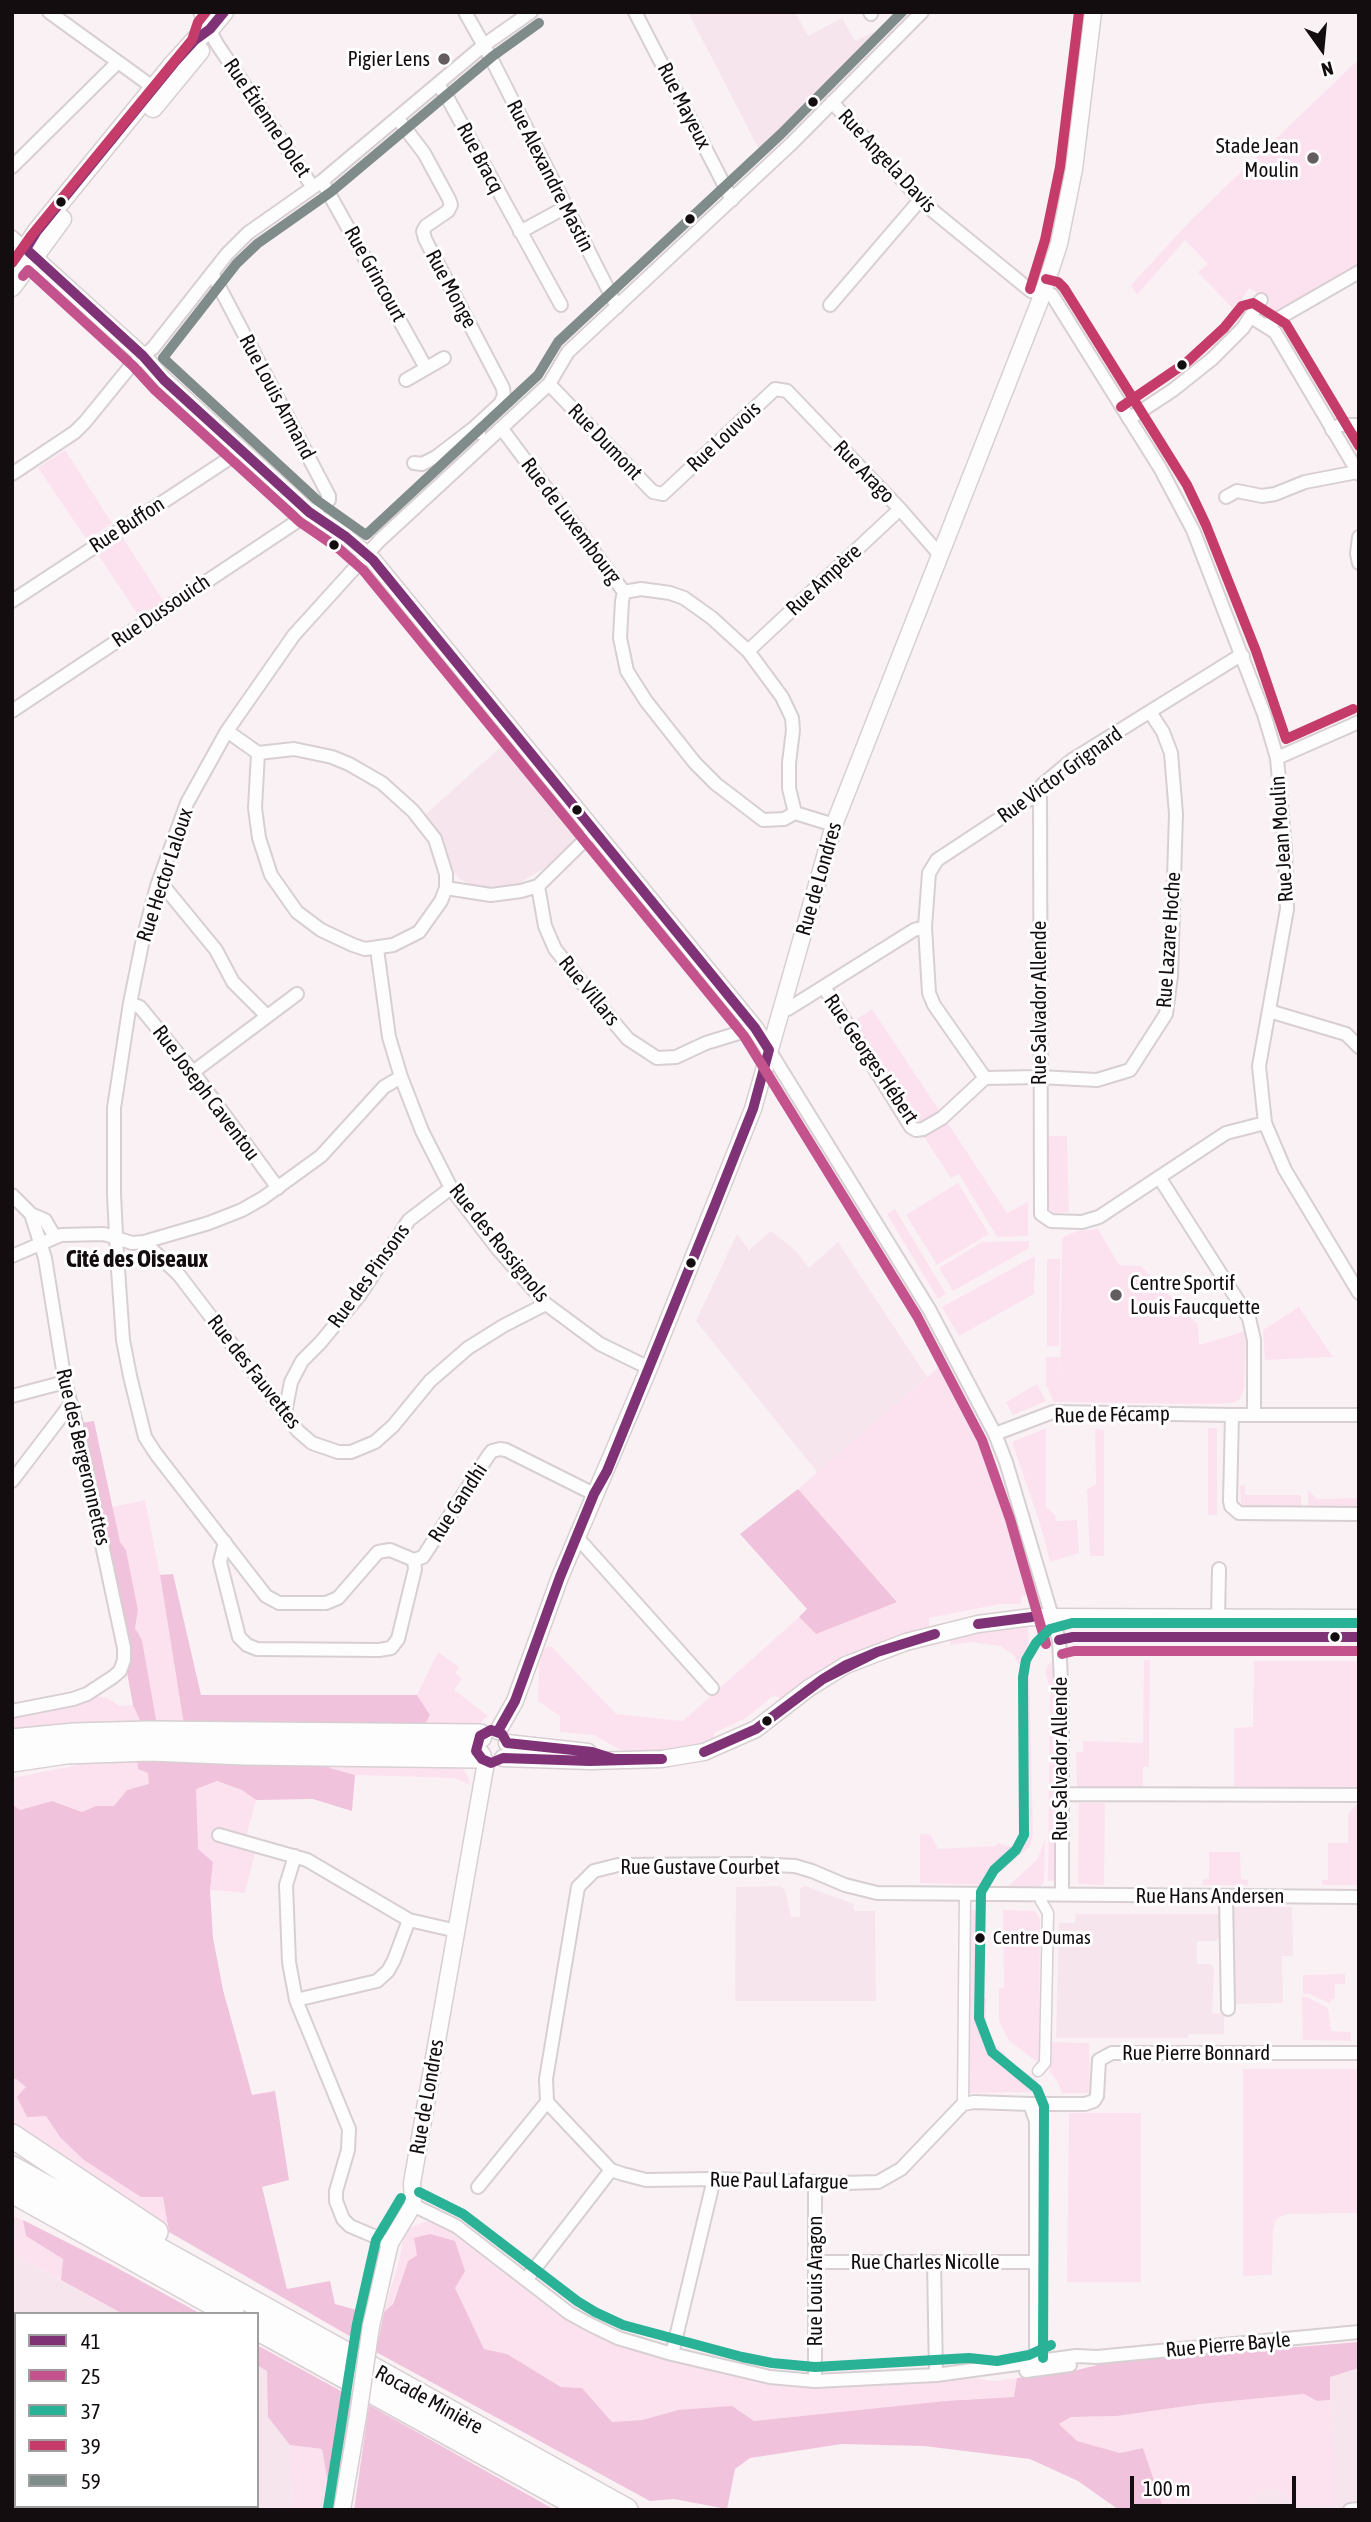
<!DOCTYPE html>
<meta charset="utf-8">
<style>
body{margin:0}
#map{position:relative;width:1371px;height:2522px;overflow:hidden;background:#faf1f5;font-family:"Asap Condensed",sans-serif}
canvas{display:block}
.frame{position:absolute;inset:0;border:14px solid #130d10;pointer-events:none}
.legend{position:absolute;left:14px;top:2312px;width:245px;height:196px;box-sizing:border-box;background:#fff;border:2px solid #a19e9f;margin:0;padding:9px 12px;list-style:none;font-size:21px;color:#130d10}
.legend li{display:flex;align-items:center;gap:14px;height:35px}
.legend b{width:35px;border:2px solid #a19e9f}
.north{position:absolute;left:1287px;top:14px;width:70px;height:70px;-webkit-text-stroke:5px #fff;paint-order:stroke;rotate:165deg;font-size:19px;font-weight:700;line-height:28px;text-align:center;color:#130d10}
.north::after{content:'';display:block;margin:auto;width:24px;height:32px;background:#130d10;clip-path:polygon(50% 0,100% 100%,50% 72%,0 100%)}
.scale{position:absolute;left:1130px;top:2476px;width:166px;height:32px;box-sizing:border-box;border:4px solid #130d10;border-top:0;padding-left:9px;font-size:21px;line-height:24px;white-space:nowrap;color:#130d10;-webkit-text-stroke:5px #fff;paint-order:stroke}
</style>
<div id="map">
<canvas width="1371" height="2522"></canvas>
<div class="frame"></div>
<ul class="legend">
<li><b style="height:9px;background:#7f3376"></b>41</li>
<li><b style="height:9px;background:#c4538d"></b>25</li>
<li><b style="height:9px;background:#2ab297"></b>37</li>
<li><b style="height:9px;background:#c53b6a"></b>39</li>
<li><b style="height:9px;background:#808c89"></b>59</li>
</ul>
<div class="north">N</div>
<div class="scale">100 m</div>
</div>
<script>
const g = document.querySelector('canvas').getContext('2d');
g.lineJoin = 'round';
function fill(path, color) { g.fillStyle = color; g.fill(path, 'evenodd'); }
const poly = rows => new Path2D(rows.map(r => 'M' + r).join(''));
function stroke(path, color, width, dash) { g.strokeStyle = color; g.lineWidth = width; g.lineCap = dash ? 'butt' : 'round'; g.setLineDash(dash || []); g.stroke(path); }
function label(font, color, halo, rows, align = 'center') {
  g.font = font + ' "Asap Condensed",sans-serif'; g.lineWidth = 6; g.setLineDash([]); g.textBaseline = 'middle'; g.strokeStyle = halo; g.fillStyle = color; for (const [text, x, y, turn = 0] of rows) {
    g.save(); g.translate(x, y); g.rotate((+turn || 0) * Math.PI / 180); g.textAlign = isNaN(turn) ? turn : align; if (halo) g.strokeText(text, 0, 0); g.fillText(text, 0, 0); g.restore();
  }
}
const built = poly([
 [688,12,795,12,808,36,842,18,855,41,874,32,880,40,770,144,770,147,762,155],
 [503,745,578,837,554,862,518,884,490,889,471,885,460,879,451,869,442,840,426,814],
 [771,1231,797,1252,809,1268,838,1242,927,1377,818,1473,696,1321,737,1234,749,1250],
 [780,1886,785,1890,791,1917,800,1917,800,1888,805,1886,854,1904,854,1911,875,1911,876,2001,735,2001,736,1887],
 [1233,1907,1292,1907,1293,1956,1282,1956,1283,2003,1233,2004],
 [1076,1914,1220,1914,1219,1938,1215,1941,1197,1941,1197,1964,1211,1964,1214,1968,1212,2013,1224,2014,1224,2034,1188,2034,1188,2038,1056,2038,1059,1923,1075,1923],
 [12,2254,123,2314,16,2314,16,2506,257,2506,257,2365,289,2381,292,2510,12,2510],
 [1359,2368,1359,2510,1246,2510,1251,2497,1260,2491,1272,2489,1282,2492,1295,2504,1335,2505,1329,2377]
]);
const green = poly([
 [1359,59,1359,265,1272,316,1269,303,1270,300,1249,288,1235,311,1198,272,1208,264,1185,240,1137,295,1131,285,1192,219],
 [65,450,112,523,87,540,38,468],
 [123,538,163,600,139,616,98,555],
 [872,1009,941,1113,926,1122,914,1120,850,1022,852,1018,857,1019],
 [947,1122,1007,1213,1028,1202,1028,1236,997,1237,959,1174,951,1178,924,1137],
 [1047,1136,1067,1136,1069,1212,1054,1213,1048,1207],
 [958,1183,989,1234,937,1265,906,1215],
 [895,1209,946,1294,938,1299,887,1214],
 [1098,1229,1119,1265,1141,1266,1198,1325,1199,1345,1246,1331,1244,1388,1240,1399,1234,1403,1205,1404,1054,1402,1046,1385,1046,1357,1060,1357,1060,1382,1062,1238,1077,1231],
 [1029,1241,1029,1248,953,1291,939,1268,982,1242],
 [1035,1256,1034,1294,959,1336,942,1307],
 [1047,1259,1060,1259,1059,1346,1047,1346],
 [1299,1307,1333,1357,1265,1360,1263,1330],
 [939,1367,972,1429,989,1469,1016,1552,1027,1595,1021,1597,1021,1604,1000,1604,929,1618,929,1628,857,1651,820,1672,784,1700,774,1695,746,1718,714,1733,715,1741,677,1751,626,1753,594,1735,560,1732,560,1716,538,1701,539,1667,543,1648,551,1646,616,1714,683,1721,799,1617,816,1634,897,1601,798,1489],
 [1037,1384,1046,1401,1013,1415,1006,1402],
 [1046,1428,1046,1507,1055,1515,1056,1521,1077,1520,1079,1553,1050,1562,1040,1524,1012,1442],
 [1208,1428,1217,1428,1217,1515,1208,1515],
 [1095,1429,1104,1430,1104,1556,1090,1556,1087,1490,1096,1484],
 [1245,1485,1245,1495,1301,1495,1302,1508,1241,1506,1240,1486],
 [1308,1490,1317,1499,1359,1498,1359,1508,1308,1508],
 [145,1500,160,1575,184,1725,157,1725,142,1640,135,1628,138,1610,126,1550,120,1542,112,1507],
 [1028,1624,1033,1835,1030,1846,996,1876,991,1885,920,1883,920,1834,931,1835,938,1849,995,1846,999,1843,1007,1846,1017,1846,1028,1839,1025,1811,1024,1679,1021,1668,1014,1655,1000,1646,971,1642,950,1645,951,1638,955,1634],
 [438,1652,459,1667,455,1673,462,1679,454,1690,488,1716,479,1724,424,1726,430,1715,417,1695],
 [1055,1659,1058,1880,1048,1881,1050,1690,1046,1674,1047,1666],
 [1144,1660,1150,1660,1149,1767,1143,1767,1143,1788,1077,1788,1076,1752,1083,1752,1083,1741,1143,1743],
 [1254,1661,1359,1661,1359,1790,1234,1788,1234,1728,1253,1727],
 [95,1696,107,1698,120,1706,133,1705,142,1725,114,1725,106,1722,52,1724,12,1730,12,1715],
 [325,1759,456,1763,463,1768,468,1777,470,1785,454,1778,355,1775,330,1768],
 [137,1760,138,1769,148,1773,150,1784,127,1790,114,1806,96,1806,82,1812,52,1801,20,1810,12,1804,12,1778,93,1762],
 [217,1781,242,1790,256,1800,244,1845,256,1849,245,1893,210,1890,213,1862,198,1849,195,1788],
 [1359,1802,1359,1885,1322,1885,1322,1880,1328,1880,1328,1843,1348,1843,1348,1814],
 [1079,1803,1105,1803,1104,1885,1078,1884],
 [1045,1840,1044,1882,1038,1889,1004,1890,1037,1860],
 [1209,1852,1240,1852,1241,1879,1248,1880,1248,1885,1203,1885,1202,1880,1209,1879],
 [970,1910,983,1910,982,1998,986,1997,986,2026,995,2044,1013,2064,1037,2080,1040,2092,969,2093],
 [1003,1910,1035,1911,1040,1920,1039,2063,1009,2041,999,2021,999,1988,1004,1988],
 [1345,1974,1345,1984,1335,1984,1335,1999,1331,2000,1331,2004,1310,1994,1303,1994,1303,1975],
 [1302,1997,1307,1997,1328,2008,1331,2031,1351,2032,1351,2041,1303,2040],
 [1050,2042,1089,2043,1090,2093,1062,2093,1057,2081,1050,2072],
 [1243,2069,1359,2069,1359,2213,1288,2214,1280,2217,1275,2221,1273,2230,1272,2275,1243,2276],
 [12,2079,16,2079,27,2087,60,2137,163,2197,169,2232,12,2129],
 [1069,2113,1141,2113,1141,2282,1067,2282],
 [12,2216,23,2220,26,2236,63,2259,61,2280,12,2254],
 [424,2222,432,2222,446,2229,548,2307,586,2332,631,2349,730,2376,813,2386,974,2378,993,2381,1017,2378,1015,2397,945,2401,754,2421,678,2410,642,2420,612,2422,582,2388,561,2387,507,2354,484,2349,455,2288,417,2255,408,2261,392,2304,384,2312,400,2257,404,2235,410,2228],
 [1304,2394,1317,2401,1330,2400,1336,2505,1305,2506,1295,2504,1282,2492,1272,2489,1260,2491,1251,2497,1246,2510,1164,2510,1143,2448,1120,2453,1077,2441,1059,2424,1071,2417,1117,2416,1200,2404],
 [290,2445,322,2449,327,2477,338,2478,335,2499,328,2505,320,2510,292,2510]
]);
const forest = poly([
 [94,1421,120,1542,126,1550,138,1610,135,1628,142,1640,157,1725,142,1725,133,1705,81,1423],
 [798,1489,897,1602,816,1634,799,1617,807,1609,740,1534],
 [173,1574,201,1695,417,1695,430,1715,424,1726,184,1725,160,1575],
 [325,1759,330,1768,355,1775,352,1811,313,1799,256,1800,242,1790,217,1781,196,1789,198,1849,213,1862,210,1890,213,1938,223,1990,252,2095,275,2091,289,2180,262,2187,287,2289,330,2281,335,2304,364,2312,360,2342,169,2232,163,2197,141,2197,84,2160,60,2137,46,2116,27,2117,17,2097,26,2087,16,2079,12,2079,12,1804,20,1810,52,1801,82,1812,96,1806,114,1806,127,1790,149,1784,148,1773,138,1769,137,1760],
 [23,2220,110,2264,201,2314,123,2314,61,2280,63,2259,26,2236],
 [430,2234,455,2241,465,2271,455,2288,484,2349,507,2354,561,2387,582,2388,612,2422,642,2420,678,2410,732,2406,754,2421,945,2401,1014,2397,1017,2378,1073,2371,1110,2362,1359,2342,1359,2368,1330,2377,1330,2400,1317,2401,1304,2394,1200,2404,1117,2416,1071,2417,1059,2424,1077,2441,1120,2453,1143,2448,1164,2510,1119,2510,1078,2481,1030,2459,924,2446,842,2444,750,2458,735,2469,727,2509,674,2499,650,2501,376,2352,384,2312,393,2304,408,2261,417,2255,414,2238],
 [257,2345,352,2397,338,2478,327,2478,322,2449,290,2445,268,2417,267,2371,257,2365],
 [369,2405,555,2510,354,2510]
]);
const pedestrian = poly([
 [1038,2071,1045,2063,1048,1913,1041,1901,1041,1895],
 [963,2104,965,1895]
]);
const minor = poly([
 [49,12,154,88],
 [200,12,217,44,312,186],
 [465,12,492,60,617,307],
 [635,12,732,200],
 [870,12,871,14],
 [438,85,447,97,561,305],
 [832,102,922,202,1031,291,1052,295,1160,468,1193,530,1264,714,1277,758,1285,849,1287,909,1259,1066,1265,1123,1285,1170,1359,1293],
 [398,119,424,153,449,199,451,205,448,211,426,226,423,231,425,239,503,388,504,396,500,404,475,427],
 [12,167,118,62],
 [322,181,426,368],
 [520,232,566,207],
 [12,237,26,249],
 [830,305,920,200],
 [1251,317,1275,332,1359,474],
 [1267,325,1359,272],
 [406,380,444,358],
 [549,384,653,492,663,494,775,389,787,391,900,509,940,555],
 [1129,419,1173,390,1212,359,1243,328,1261,300],
 [502,429,624,592,641,589,670,593,684,598,712,618,748,651,782,697,792,718,793,730,789,763,789,788,795,813],
 [1332,430,1340,425,1359,425],
 [414,463,422,464,436,457,475,427,479,433],
 [12,474,75,432,85,422,129,368,153,348,227,254,248,233,322,181,484,45,531,12],
 [1226,497,1237,491,1262,496,1275,494,1305,482,1357,472],
 [1359,537,1357,554,1359,563],
 [624,592,622,601,620,638,627,671,646,701,676,739,695,763,716,784,763,820,784,819,795,813],
 [12,601,230,458,240,449],
 [748,651,900,509],
 [12,711,329,500,329,496,212,273],
 [1150,712,1163,732,1171,753,1176,814,1171,976,1166,1014,1130,1070,1097,1080,1039,1077,985,1078,934,1005,929,993,925,927,929,873,937,860,1040,792,1042,785,1072,760,1236,658,1243,656],
 [227,731,258,753,255,808,259,838,271,875,297,912,321,930,353,945,365,949,393,945,419,932,441,901,446,888,446,874,435,839,413,811,382,783,349,764,332,757,294,749,258,753],
 [1277,758,1359,722],
 [1040,792,1041,1214,1051,1221,1082,1222,1099,1217,1226,1133,1265,1123],
 [795,813,834,825],
 [595,830,538,886,545,926,555,949,611,1019,628,1039,657,1058,676,1057,706,1043,755,1028],
 [157,886,166,889,216,950,233,982,267,1016],
 [446,888,491,895,521,891,538,886],
 [377,949,389,1037,401,1077,422,1131,451,1188,497,1248,546,1304,600,1344,649,1368],
 [824,987,911,1127,916,1130,923,1129,942,1118,985,1078],
 [130,1003,140,1007,193,1072,278,1188],
 [781,1008,788,1009,914,930,925,927],
 [1269,1011,1346,1034,1359,1047],
 [769,1050,929,1309,995,1434,1006,1462,1059,1640,1062,1701,1062,1895],
 [193,1072,297,994],
 [1159,1177,1249,1318,1254,1340,1254,1415],
 [12,1195,31,1214,45,1220,55,1237],
 [144,1242,179,1275,298,1431,312,1443,338,1452,351,1452,375,1442,393,1426,430,1381,468,1348,503,1326,546,1304],
 [12,1256,61,1235,104,1234,132,1243,144,1242,209,1223,242,1210,263,1198,321,1156,384,1087,401,1077],
 [12,1396,65,1382],
 [285,1413,291,1382,302,1361,320,1343,359,1296,409,1220,451,1188],
 [1359,1415,1232,1415,1230,1501,1231,1506,1239,1513,1359,1514],
 [995,1434,1053,1412,1232,1415],
 [12,1481,70,1405],
 [594,1494,506,1450,500,1449,492,1451,488,1456,423,1557,414,1560,390,1550,378,1552,338,1598,326,1603,279,1603,266,1596,156,1454,145,1437,130,1376,123,1340,117,1255,114,1194,114,1108,130,1003,143,939,157,886,187,803,227,731,294,635,380,540,549,384,568,352,791,144,922,12],
 [576,1536,712,1688],
 [225,1542,220,1562,239,1637,247,1645,257,1649,379,1650,391,1648,398,1639,415,1569,414,1560],
 [1218,1618,1219,1569],
 [12,1711,73,1699,87,1694,113,1677,120,1671,124,1660,124,1648,97,1521,78,1431,65,1382,45,1258,31,1214],
 [1061,1794,1359,1795],
 [219,1835,307,1860,409,1920,457,1931],
 [295,1856,286,1885,289,1962,296,2000,349,2129,348,2150,336,2191,336,2201,343,2219,350,2226,390,2243],
 [1226,1896,1228,2009],
 [296,2000,377,1981,388,1971,394,1960,409,1920],
 [547,2102,546,2079,578,1887,594,1871,618,1865,756,1864,795,1866,812,1871,845,1885,877,1893,1359,1897],
 [547,2102,611,2170,623,2174,646,2180,714,2179,844,2183,878,2182,901,2169,963,2104,974,2102,1030,2104,1036,2121,1036,2357,1034,2368],
 [1030,2104,1085,2104,1094,2101,1097,2096,1099,2060,1112,2053,1359,2053],
 [815,2182,815,2381],
 [478,2187,547,2102],
 [413,2205,456,2226,569,2313,589,2324,618,2338,672,2354,770,2377,815,2381,936,2375,1076,2356,1097,2357,1359,2332],
 [814,2262,1036,2262],
 [934,2262,936,2375],
 [526,2280,611,2170],
 [672,2354,714,2179],
 [1026,2371,1070,2365],
 [1350,2510,1359,2509]
]);
const tertiary = poly([
 [26,250,143,356,164,380,309,512,346,537,373,560,755,1028,769,1050],
 [498,1731,515,1701,560,1577,649,1368,753,1109,834,825,1043,293,1059,244,1074,169,1093,12],
 [507,1743,588,1752],
 [503,1758,590,1761,662,1759,704,1752,756,1729,809,1688,846,1665,906,1642,978,1624,1032,1617,1359,1618],
 [371,2326,390,2243,413,2205,412,2183,486,1762],
 [342,2510,358,2416]
]);
const secondary = poly([
 [153,108,200,51],
 [12,268,37,231,174,63,195,40,210,29,224,12],
 [12,287,62,219]
]);
const motorway = poly([
 [12,1741,74,1735,148,1733,480,1736],
 [12,1760,66,1752,150,1749,245,1753,479,1756],
 [12,2136,156,2232],
 [12,2168,626,2510],
 [12,2191,232,2314],
 [257,2328,587,2510]
]);
const tertiaryBridge = poly([
 [358,2416,371,2326]
]);
const bus1 = poly([
 [224,12,210,29,195,40,174,63,37,231,26,249,143,356,164,380,309,512,346,537,373,560,755,1028,769,1050],
 [978,1624,1032,1617],
 [978,1624,1032,1617],
 [1059,1640,1073,1637,1359,1637],
 [877,1652,935,1634],
 [877,1652,935,1634],
 [823,1679,846,1665,877,1652],
 [823,1679,877,1652],
 [756,1729,823,1679],
 [756,1729,823,1679],
 [491,1730,502,1734,507,1743,592,1752,614,1759,662,1759,590,1761,503,1758,491,1763,482,1759,476,1751,480,1736,491,1730],
 [498,1731,515,1701,560,1577,594,1494,607,1471,715,1205,753,1109,769,1050],
 [704,1752,756,1729],
 [704,1752,756,1729]
]);
const bus2 = poly([
 [23,276,28,270,133,366,155,390,300,522,338,548,363,570,744,1036,917,1316,982,1440,1010,1519,1046,1644],
 [1062,1654,1074,1651,1359,1651]
]);
const bus3 = poly([
 [419,2192,463,2214,577,2301,595,2312,623,2325,742,2357,772,2363,815,2367,969,2358,997,2361,1029,2355,1051,2345],
 [1043,2358,1044,2106,1037,2089,992,2052,979,2018,981,1892,994,1870,1016,1850,1024,1835,1023,1677,1026,1660,1036,1643,1050,1629,1072,1623,1359,1623],
 [328,2508,357,2324,376,2240,401,2198]
]);
const bus4 = poly([
 [12,263,31,236,192,40,198,22,206,12],
 [1046,279,1058,282,1064,288,1187,485,1206,525,1256,651,1286,739,1353,709],
 [1030,289,1045,240,1060,167,1079,12],
 [1121,407,1187,362,1224,328,1242,306,1253,303,1286,324,1359,446]
]);
const bus5 = poly([
 [539,23,493,56,331,192,257,244,237,263,163,358,318,501,366,535,538,375,558,342,781,134,902,12]
]);
const markers = [
 [444,59,7,"#645d60"],
 [813,102,6,"#130d10"],
 [1313,158,7,"#645d60"],
 [61,202,6,"#130d10"],
 [690,219,6,"#130d10"],
 [1182,365,6,"#130d10"],
 [334,545,6,"#130d10"],
 [577,810,6,"#130d10"],
 [691,1263,6,"#130d10"],
 [1116,1295,7,"#645d60"],
 [1335,1637,6,"#130d10"],
 [767,1721,6,"#130d10"],
 [980,1938,6,"#130d10"]
];
const busNames = [
 ["Centre Dumas",993,1938]
];
const poiNames = [
 ["Pigier Lens",430,59],
 ["Stade Jean",1299,146],
 ["Moulin",1299,170],
 ["Centre Sportif",1130,1283,"left"],
 ["Louis Faucquette",1130,1307,"left"]
];
const streetNames = [
 ["Rue Mayeux",684,106,63],
 ["Rue Étienne Dolet",267,118,56],
 ["Rue Bracq",480,158,62],
 ["Rue Angela Davis",887,161,47],
 ["Rue Alexandre Mastin",550,176,63],
 ["Rue Grincourt",375,274,61],
 ["Rue Monge",451,289,62],
 ["Rue Louis Armand",277,397,62],
 ["Rue Louvois",724,437,-43],
 ["Rue Dumont",605,442,46],
 ["Rue Arago",864,472,46],
 ["Rue de Luxembourg",571,521,53],
 ["Rue Buffon",127,525,-33],
 ["Rue Ampère",824,580,-43],
 ["Rue Dussouich",161,611,-34],
 ["Rue Victor Grignard",1060,775,-36],
 ["Rue Jean Moulin",1282,839,-94],
 ["Rue Hector Laloux",165,875,-72],
 ["Rue de Londres",819,879,-74],
 ["Rue Lazare Hoche",1169,940,-86],
 ["Rue Villars",589,991,51],
 ["Rue Salvador Allende",1039,1003,-90],
 ["Rue Georges Hébert",871,1059,56],
 ["Rue Joseph Caventou",206,1093,53],
 ["Rue des Rossignols",499,1243,51],
 ["Rue des Pinsons",369,1276,-54],
 ["Rue des Fauvettes",254,1372,52],
 ["Rue de Fécamp",1112,1415,-1],
 ["Rue des Bergeronnettes",83,1457,77],
 ["Rue Gandhi",458,1503,-57],
 ["Rue Salvador Allende",1060,1759,-90],
 ["Rue Gustave Courbet",700,1867],
 ["Rue Hans Andersen",1210,1896],
 ["Rue Pierre Bonnard",1196,2053],
 ["Rue de Londres",427,2097,-80],
 ["Rue Paul Lafargue",779,2181,1],
 ["Rue Charles Nicolle",925,2262],
 ["Rue Louis Aragon",815,2281,-90],
 ["Rue Pierre Bayle",1228,2345,-5],
 ["Rocade Minière",429,2400,29]
];
const quarterNames = [
 ["Cité des Oiseaux",137,1259]
];
fill(built, '#f7e5ed');
fill(green, '#fce2ef');
fill(forest, '#f0c2db');
stroke(pedestrian, '#d7cfd2', 13);
stroke(minor, '#d7cfd2', 16);
stroke(tertiary, '#d7cfd2', 19);
stroke(secondary, '#d7cfd2', 21);
stroke(motorway, '#d7cfd2', 26);
stroke(pedestrian, '#fefdfe', 10);
stroke(minor, '#fefdfe', 12);
stroke(tertiary, '#fefdfe', 16);
stroke(secondary, '#fefdfe', 18);
stroke(motorway, '#fefdfe', 23);
stroke(tertiaryBridge, '#d7cfd2', 19, []);
stroke(tertiaryBridge, '#fefdfe', 16);
stroke(bus1, '#7f3376', 10);
stroke(bus2, '#c4538d', 10);
stroke(bus3, '#2ab297', 10);
stroke(bus4, '#c53b6a', 10);
stroke(bus5, '#808c89', 10);
for (const [x, y, r, color] of markers) { const dot = new Path2D(); dot.arc(x, y, r, 0, 2 * Math.PI); g.fillStyle = color; g.fill(dot); stroke(dot, '#fff', 2.5); }
label('19px', '#130d10', '#fff', busNames, 'left');
label('21px', '#130d10', '#fff', poiNames, 'right');
label('21px', '#130d10', '#fff', streetNames);
label('bold 24px', '#130d10', '#fff', quarterNames);
</script>
